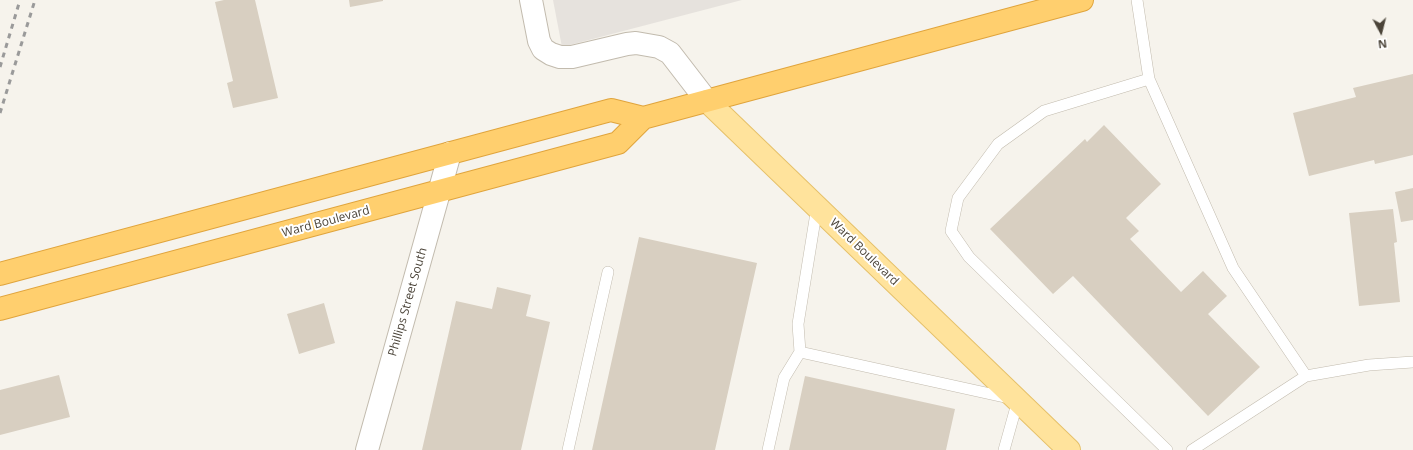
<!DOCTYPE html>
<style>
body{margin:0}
#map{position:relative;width:1413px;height:450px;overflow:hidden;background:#f6f3ec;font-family:"Open Sans",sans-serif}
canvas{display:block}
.north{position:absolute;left:1361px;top:12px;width:40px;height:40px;-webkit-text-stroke:3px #fff;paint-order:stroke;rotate:173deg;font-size:11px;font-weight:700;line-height:16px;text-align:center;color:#4b4439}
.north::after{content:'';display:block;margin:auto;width:14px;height:18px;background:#4b4439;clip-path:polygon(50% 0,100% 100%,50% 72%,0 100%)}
</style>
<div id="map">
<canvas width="1413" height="450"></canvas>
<div class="north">N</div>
</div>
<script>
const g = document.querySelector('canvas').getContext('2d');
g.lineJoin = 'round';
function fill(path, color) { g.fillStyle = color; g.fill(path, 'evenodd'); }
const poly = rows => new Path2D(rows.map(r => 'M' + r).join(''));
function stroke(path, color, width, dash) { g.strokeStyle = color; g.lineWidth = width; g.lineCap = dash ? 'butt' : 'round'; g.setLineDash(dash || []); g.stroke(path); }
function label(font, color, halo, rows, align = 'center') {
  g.font = font + ' "Open Sans",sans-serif'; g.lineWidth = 4; g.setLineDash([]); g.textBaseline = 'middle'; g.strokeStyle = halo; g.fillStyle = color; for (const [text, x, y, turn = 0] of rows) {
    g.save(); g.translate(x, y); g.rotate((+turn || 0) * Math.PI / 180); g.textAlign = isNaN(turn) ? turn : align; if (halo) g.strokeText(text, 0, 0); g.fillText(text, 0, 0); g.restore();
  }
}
const industrial = poly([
 [553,0,742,0,562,47]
]);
const building = poly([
 [224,0,255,0,278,98,233,108,227,83,233,81,215,2],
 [349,0,383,0,383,1,350,7],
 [1413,74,1413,155,1375,164,1374,160,1309,176,1293,113,1356,97,1353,88],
 [1104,125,1161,184,1126,218,1139,231,1130,239,1181,292,1203,271,1227,296,1208,314,1260,367,1208,416,1073,276,1053,294,990,229,1085,139,1087,142],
 [1413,188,1413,220,1401,222,1395,192],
 [1393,209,1397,242,1394,243,1400,302,1359,306,1349,213],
 [639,237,757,263,715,450,592,450],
 [497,287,531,295,526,316,550,322,521,450,422,450,456,301,492,309],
 [324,303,335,343,299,354,287,314],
 [59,375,70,417,0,435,0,390],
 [805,376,955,409,946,450,789,450]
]);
const lane = poly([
 [1137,0,1149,79,1233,268,1306,376],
 [1149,79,1044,111,998,144,958,198,951,231,969,257,1167,450],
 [817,207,798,324,800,352,1018,400,1004,450],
 [568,450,608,272],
 [768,450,784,378,800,352],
 [1192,450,1306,376,1369,365,1413,362]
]);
const street = poly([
 [531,0,539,41,543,49,551,54,560,57,572,57,627,44,636,43,659,47,670,53,707,101],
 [367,450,450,153]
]);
const primary = poly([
 [707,101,1069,450]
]);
const highway = poly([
 [0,274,611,110,643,118,1082,0],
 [0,309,618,143,643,118]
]);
const rail = poly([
 [0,67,20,0],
 [0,113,35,0]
]);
const streetNames = [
 ["Ward Boulevard",326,222,-15],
 ["Ward Boulevard",864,252,44],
 ["Phillips Street South",408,302,-74]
];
fill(industrial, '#e6e2dd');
fill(building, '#d8cfc1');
stroke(lane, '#c2bbae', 12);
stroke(street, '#c2bbae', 24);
stroke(primary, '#e6c16a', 24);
stroke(highway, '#e0a43c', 24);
stroke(lane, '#fff', 11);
stroke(street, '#fff', 22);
stroke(primary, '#ffe39c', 22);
stroke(highway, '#ffcf6e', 22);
stroke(rail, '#9a9a9a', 3, [5, 5]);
label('12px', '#4b4439', '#fff', streetNames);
</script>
